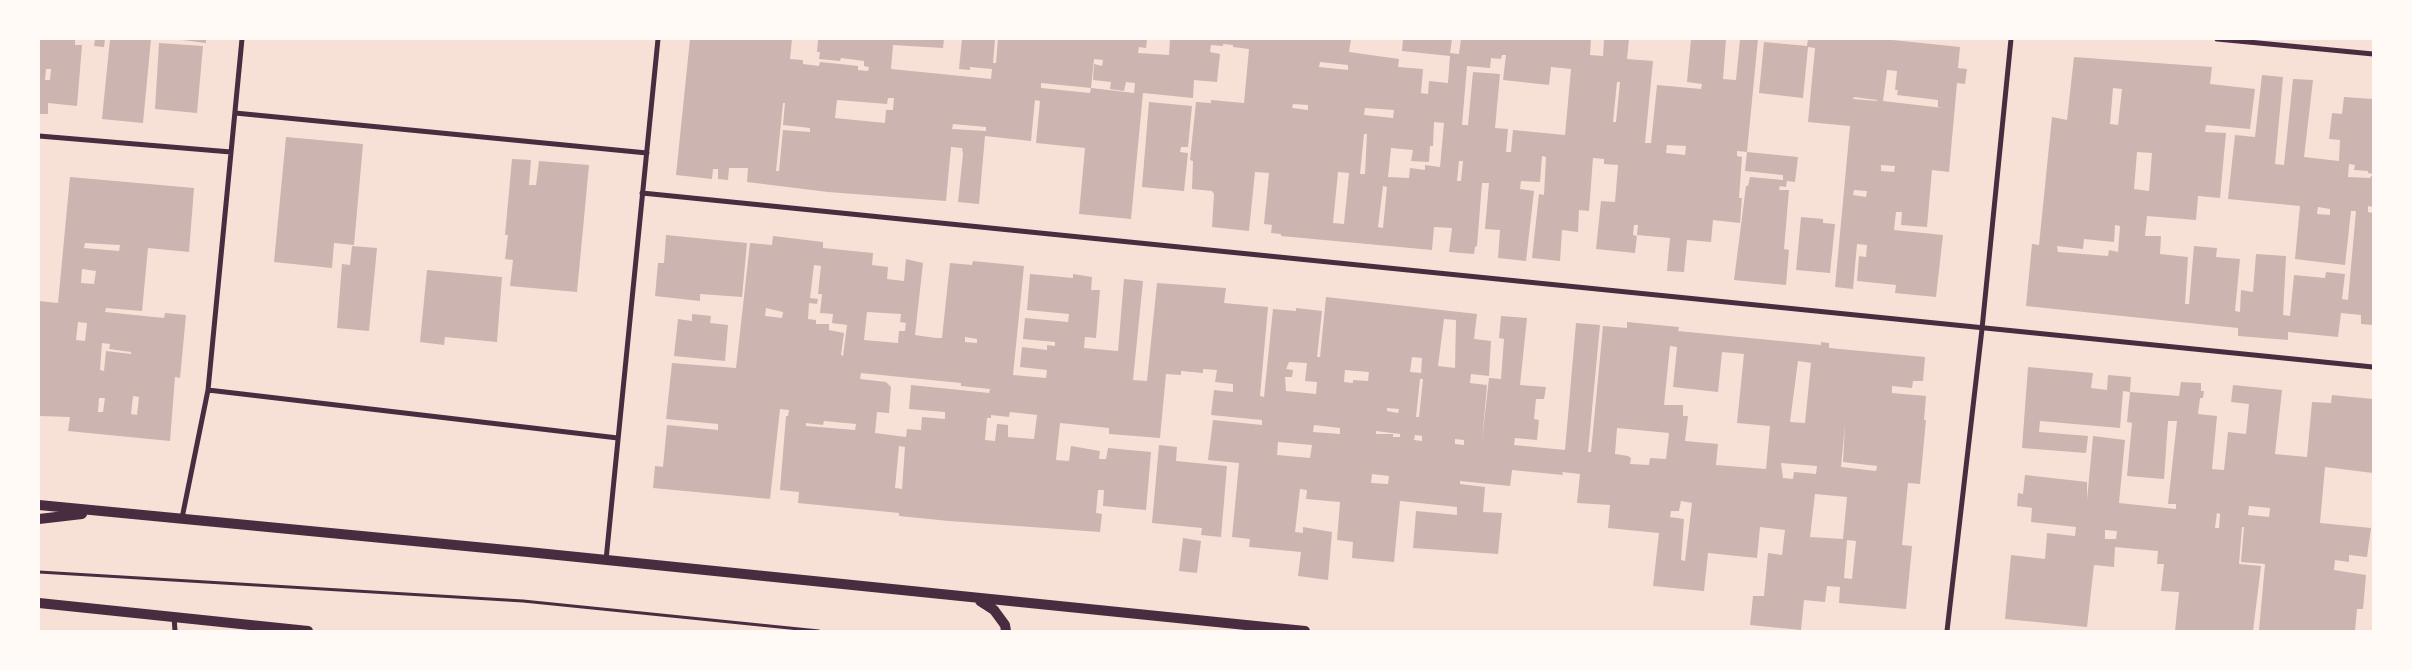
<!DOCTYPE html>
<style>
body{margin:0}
#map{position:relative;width:2412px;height:670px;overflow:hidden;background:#f7e1d7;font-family:"Fira Sans",sans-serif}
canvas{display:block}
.frame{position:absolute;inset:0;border:40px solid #fffaf5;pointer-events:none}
</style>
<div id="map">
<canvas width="2412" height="670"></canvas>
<div class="frame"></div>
</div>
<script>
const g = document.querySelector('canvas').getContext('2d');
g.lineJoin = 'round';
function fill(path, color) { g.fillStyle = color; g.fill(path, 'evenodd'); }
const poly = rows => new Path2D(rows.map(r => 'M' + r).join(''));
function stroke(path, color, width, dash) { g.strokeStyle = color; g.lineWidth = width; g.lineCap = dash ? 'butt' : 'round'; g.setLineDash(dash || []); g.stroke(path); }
const building = poly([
 [39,39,75,39,75,45,82,45,77,106,48,103,48,114,39,114],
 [46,69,51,69,50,80,45,80],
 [95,39,105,39,104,47,94,46],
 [110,39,151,39,143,123,102,119],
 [174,39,206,39,206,43],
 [690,39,792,39,790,59,803,60,803,64,819,66,820,62,840,64,858,66,858,70,868,71,869,67,864,66,864,61,841,58,840,61,819,59,820,52,817,52,818,40,944,39,943,48,893,45,891,69,991,79,992,69,970,67,970,70,959,69,962,39,995,39,993,63,996,63,998,39,1147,39,1146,48,1139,47,1138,53,1169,55,1170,39,1351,39,1349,52,1399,59,1398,67,1423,69,1421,93,1428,94,1429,81,1448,83,1450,56,1402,51,1403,39,1452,39,1450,53,1459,54,1461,39,1591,39,1590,55,1603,56,1604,39,1629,39,1627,59,1653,61,1645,143,1651,143,1657,85,1701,89,1702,84,1687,82,1691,39,1726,39,1723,79,1736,80,1740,39,1758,39,1747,152,1737,151,1737,156,1742,157,1739,198,1742,198,1740,223,1713,220,1711,242,1687,240,1684,272,1667,271,1670,238,1637,235,1638,225,1634,225,1633,235,1637,236,1635,253,1596,249,1601,201,1615,202,1618,165,1604,164,1604,159,1593,158,1589,211,1579,210,1578,232,1562,230,1560,261,1532,258,1539,194,1544,195,1546,157,1542,156,1540,182,1521,181,1520,189,1534,191,1526,261,1498,258,1500,230,1485,229,1489,183,1482,183,1477,246,1475,247,1474,254,1449,252,1452,228,1434,227,1432,250,1281,236,1281,234,1271,233,1272,225,1264,224,1269,173,1255,172,1249,231,1212,227,1214,194,1212,191,1192,189,1193,161,1190,160,1196,102,1211,103,1211,100,1244,103,1249,49,1233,47,1233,45,1223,44,1223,46,1211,45,1210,52,1220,54,1217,82,1194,80,1193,98,1143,93,1131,219,1079,214,1085,148,1036,143,1040,101,1035,100,1031,141,985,136,979,204,958,202,963,154,962,148,951,147,946,201,828,192,747,182,748,168,729,168,728,180,718,179,718,169,713,169,712,179,676,175],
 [1502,55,1506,55,1503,80,1549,85,1551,67,1571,69,1565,135,1513,130,1511,152,1506,152,1508,129,1495,128,1500,74,1473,72,1468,125,1462,125,1467,66,1490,68,1491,58,1501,59],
 [1094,59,1103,60,1102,66,1094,64,1093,80,1111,82,1110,89,1124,91,1126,82,1135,83,1134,93,1091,88,1090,93,1041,88,1041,83,1091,88],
 [1320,62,1348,65,1348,70,1319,67],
 [1617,82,1620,82,1616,122,1613,122],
 [888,98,894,98,893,110,886,110,885,123,835,118,837,100,887,104],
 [783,103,785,103,783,125,810,128,810,132,783,130,779,171,776,171],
 [1293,104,1308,105,1308,110,1292,108],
 [1365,108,1394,110,1393,118,1364,115],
 [1434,122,1444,123,1440,167,1425,165,1425,170,1410,168,1409,178,1388,177,1391,148,1413,150,1411,161,1429,162,1430,146,1433,146],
 [953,124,986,127,986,131,952,129],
 [1364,134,1367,134,1365,174,1360,174],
 [1667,145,1686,146,1685,155,1666,153],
 [1459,161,1463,161,1461,181,1457,181],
 [1338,172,1349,173,1344,224,1333,223],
 [1383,186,1387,187,1383,228,1378,227],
 [1808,39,1883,39,1960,47,1958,68,1967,69,1965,84,1957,83,1949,172,1932,170,1927,227,1901,225,1902,212,1896,212,1894,230,1943,235,1936,297,1895,293,1896,285,1857,281,1859,256,1866,257,1867,245,1857,244,1853,289,1835,287,1850,126,1808,122,1815,48,1808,47,1803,98,1759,93,1764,42,1807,46],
 [1887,70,1897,71,1895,90,1898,90,1897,95,1938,100,1938,107,1943,108,1883,101],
 [1854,97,1877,100,1877,101,1853,99],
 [1881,165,1895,166,1894,172,1881,171],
 [1854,190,1867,191,1866,197,1853,195],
 [159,43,203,46,197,113,155,109],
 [2074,57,2212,67,2210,84,2255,89,2250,129,2206,125,2205,132,2226,133,2220,198,2198,196,2196,220,2147,216,2145,236,2161,236,2160,254,2188,257,2185,304,2189,304,2194,246,2217,248,2216,257,2240,259,2235,311,2240,312,2241,290,2253,292,2256,254,2286,256,2283,315,2290,316,2294,275,2325,278,2326,272,2345,274,2342,299,2348,300,2356,211,2351,211,2345,265,2295,259,2300,206,2228,199,2235,135,2255,137,2262,75,2283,77,2275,164,2284,165,2293,79,2313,80,2304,157,2339,161,2340,140,2329,139,2332,113,2342,114,2344,97,2373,99,2373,174,2368,173,2368,171,2354,170,2355,165,2349,164,2348,177,2370,178,2371,176,2373,176,2373,207,2368,206,2368,212,2373,213,2373,325,2361,324,2361,315,2341,313,2338,337,2288,332,2288,340,2238,336,2238,328,2026,306,2032,244,2039,245,2052,117,2067,120],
 [2113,88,2122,89,2118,125,2110,124],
 [2137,152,2152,153,2149,191,2134,189],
 [2318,207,2330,209,2330,215,2317,214],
 [2115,225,2120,226,2118,252,2109,250,2108,256,2058,252,2057,246,2083,249,2084,239,2114,242],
 [1149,102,1192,106,1188,147,1181,147,1180,152,1188,153,1184,191,1142,187],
 [286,137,363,144,354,245,334,243,332,268,274,262],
 [1747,152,1798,157,1795,182,1787,181,1786,187,1780,186,1779,190,1789,190,1784,249,1789,250,1786,285,1734,280,1746,186,1748,186,1750,177,1783,180,1783,175,1745,171],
 [512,159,531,160,529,185,536,185,539,161,589,165,577,292,510,286,513,260,505,259,508,235,505,235],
 [70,177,194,188,189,252,148,248,142,311,106,308,105,312,164,318,165,313,186,315,180,378,175,377,170,441,68,431,70,417,39,416,39,301,58,303],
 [85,243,120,245,119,251,84,248],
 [82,269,96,271,94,284,81,283],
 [78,322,87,323,85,341,76,340],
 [102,343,110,344,109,349,131,352,131,354,106,351,104,371,100,370],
 [133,396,139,397,137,415,131,414],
 [99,398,105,398,103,412,98,412],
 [1801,217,1823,219,1823,223,1835,224,1830,273,1796,270],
 [666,235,747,243,742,297,700,294,700,301,655,296,658,263,664,263],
 [773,236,823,242,823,248,873,253,872,265,888,267,887,279,904,281,906,259,923,263,915,335,936,338,942,338,950,263,972,265,973,261,1024,266,1013,375,1046,378,1047,370,1020,367,1022,347,1047,350,1047,345,1055,346,1055,342,1023,339,1025,318,1068,322,1069,314,1027,310,1030,274,1073,278,1073,274,1092,277,1091,290,1100,290,1096,338,1085,337,1084,348,1118,351,1124,279,1143,281,1133,380,1147,381,1157,283,1226,288,1224,303,1268,307,1260,396,1264,397,1273,309,1296,311,1296,308,1322,311,1317,357,1320,357,1326,297,1477,314,1474,339,1491,341,1489,376,1471,374,1470,383,1487,385,1482,441,1489,378,1501,379,1504,339,1499,338,1501,316,1527,318,1520,385,1546,387,1544,399,1536,399,1534,419,1539,420,1537,440,1515,438,1514,445,1565,450,1576,323,1600,325,1588,452,1591,452,1603,326,1627,328,1627,322,1679,327,1678,331,1821,345,1821,342,1829,343,1829,348,1925,357,1923,381,1913,381,1912,388,1892,386,1892,393,1926,396,1924,420,1926,420,1920,484,1908,483,1902,545,1912,546,1906,609,1839,603,1840,587,1827,586,1825,602,1804,600,1801,630,1750,625,1753,596,1764,596,1768,553,1782,555,1785,530,1760,527,1757,558,1708,553,1704,591,1653,586,1659,533,1608,528,1610,505,1577,503,1580,474,1562,472,1563,475,1512,470,1510,486,1460,481,1460,484,1485,487,1483,512,1502,513,1498,554,1413,548,1416,511,1457,515,1457,507,1400,501,1394,562,1352,558,1353,542,1337,540,1340,502,1306,499,1307,490,1300,489,1295,532,1303,533,1303,527,1332,532,1328,580,1298,576,1301,552,1249,547,1250,539,1232,537,1239,463,1208,460,1213,420,1262,425,1262,420,1211,415,1214,390,1233,392,1233,384,1215,382,1217,370,1203,369,1203,373,1181,371,1181,375,1166,374,1160,438,1109,434,1109,428,1060,423,1056,460,1069,461,1071,446,1100,451,1099,459,1106,459,1108,448,1151,452,1146,510,1103,506,1104,490,1098,490,1096,513,1102,514,1100,532,949,521,899,516,899,513,798,503,799,492,780,490,786,416,788,416,789,410,780,409,770,499,653,488,655,466,663,467,667,425,718,430,718,424,666,419,672,363,736,368,750,243,772,245],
 [814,265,821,266,818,294,822,294,820,313,833,314,832,323,847,325,843,356,841,355,844,333,829,330,829,324,816,324,816,320,808,319,809,303,817,304,818,299,810,298],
 [766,308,783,312,782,318,765,316],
 [867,312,901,314,900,322,906,323,905,331,899,331,898,343,864,340],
 [1444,319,1456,320,1455,368,1438,366],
 [965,337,977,339,977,343,965,342],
 [1670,346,1677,347,1673,387,1718,392,1722,352,1744,354,1737,423,1770,426,1766,469,1716,465,1718,444,1685,441,1688,416,1683,416,1683,405,1664,405],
 [1412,357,1422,358,1421,373,1410,372],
 [1798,361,1811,363,1805,423,1790,422],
 [1289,362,1307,363,1305,381,1317,382,1316,394,1286,391,1285,377,1292,377,1293,370,1286,369],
 [1345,370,1369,372,1368,381,1353,380,1353,383,1344,382],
 [861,373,961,383,961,386,990,389,989,393,911,385,909,409,945,412,945,419,922,417,921,430,907,429,906,437,875,433,877,412,889,413,891,387,886,382,860,379],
 [1420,379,1423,379,1419,417,1416,417],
 [1387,408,1399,409,1398,413,1387,411],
 [1010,412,1037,415,1034,439,1008,437,1008,425,997,424,995,441,985,440,987,418,991,418,991,415,1009,417],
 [824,421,856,424,855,430,806,426,806,423,823,425],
 [1845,424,1843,462,1877,466,1876,471,1841,467],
 [1314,425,1340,428,1340,434,1313,432],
 [1617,428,1669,433,1666,459,1650,458,1649,465,1630,464,1631,458,1628,456,1615,454],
 [1376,431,1400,434,1400,437,1393,437,1393,434,1376,434],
 [1415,435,1422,436,1422,441,1414,440],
 [1455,439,1464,440,1464,445,1455,444],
 [1278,442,1312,445,1310,458,1277,455],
 [899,446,905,447,902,489,895,488],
 [1781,463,1817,466,1816,474,1794,472,1793,479,1783,478],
 [1372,474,1389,476,1388,484,1371,483],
 [1815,494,1847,497,1843,539,1810,537],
 [1681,501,1692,503,1685,561,1681,560,1684,519,1670,517,1671,511,1679,511],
 [1847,540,1856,541,1852,579,1844,578],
 [352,246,377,248,369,331,337,328,342,264,350,265],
 [427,270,502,277,497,342,445,337,444,345,420,342],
 [692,314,711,316,710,323,728,325,725,361,674,356,678,319,692,321],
 [2028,367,2093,373,2091,388,2107,390,2108,375,2131,377,2130,392,2123,391,2120,428,2040,421,2039,432,2088,436,2086,453,2022,448],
 [2181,382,2201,383,2201,391,2204,391,2203,398,2200,398,2198,414,2217,416,2212,469,2224,470,2228,432,2246,434,2249,404,2231,402,2233,385,2282,390,2275,454,2307,457,2312,402,2331,403,2332,395,2373,399,2373,473,2325,467,2320,523,2371,528,2367,557,2349,555,2349,562,2335,560,2334,570,2366,575,2363,609,2357,609,2355,631,2259,630,2265,564,2241,562,2244,527,2242,527,2239,564,2261,566,2253,631,2175,631,2179,592,2161,591,2164,564,2157,564,2158,551,2115,547,2114,567,2094,565,2087,627,2005,619,2011,555,2045,559,2047,533,2075,536,2076,527,2031,522,2032,508,2017,506,2018,493,2023,494,2025,475,2087,482,2087,500,2093,436,2125,440,2119,503,2176,509,2176,504,2168,504,2177,421,2168,421,2164,479,2127,476,2132,423,2127,422,2130,392,2179,396],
 [2249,506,2270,508,2269,517,2248,515],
 [2217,513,2220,514,2219,528,2215,528],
 [2105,530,2117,531,2116,539,2105,539],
 [1159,445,1177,447,1176,461,1227,466,1221,537,1201,535,1202,528,1152,523],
 [1183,538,1201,541,1197,573,1179,571]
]);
const path = poly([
 [39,572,523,601,819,631]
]);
const minor = poly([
 [2217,39,2373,54],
 [235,113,647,153],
 [39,136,231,152],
 [642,193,2373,367],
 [208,390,618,438],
 [182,518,208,390,242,39],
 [606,560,658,39],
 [174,617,175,631],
 [1947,631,1982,329,2011,39]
]);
const secondary = poly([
 [39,505,528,552,1305,631],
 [39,519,82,514],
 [980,601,994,610,1005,625,1006,631],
 [39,603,308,631]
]);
fill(building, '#ccb4b1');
stroke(path, '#4a2c40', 3);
stroke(minor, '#4a2c40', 5);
stroke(secondary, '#4a2c40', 10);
</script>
